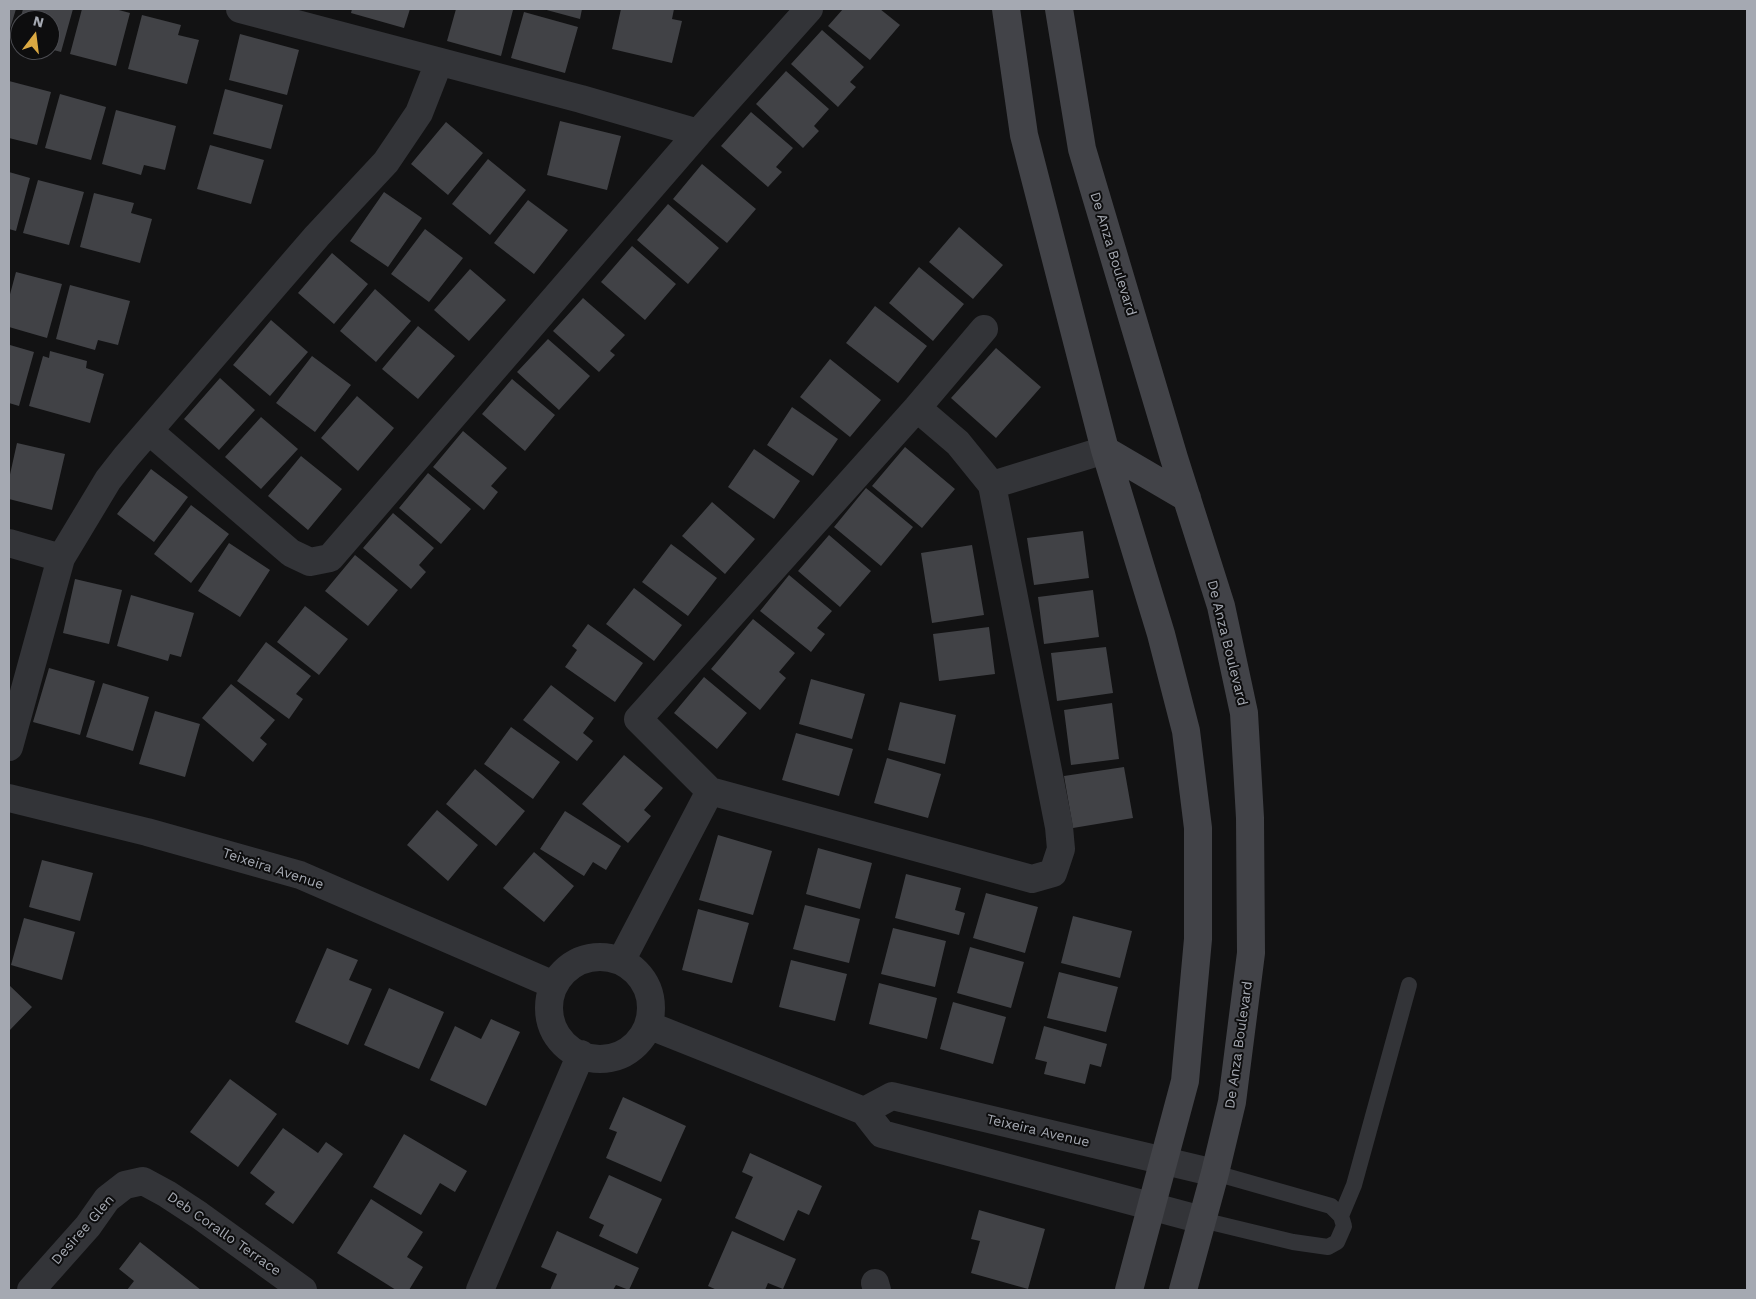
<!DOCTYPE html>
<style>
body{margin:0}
#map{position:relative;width:1756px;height:1299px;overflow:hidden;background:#121213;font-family:"Work Sans",sans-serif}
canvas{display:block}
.frame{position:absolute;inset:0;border:10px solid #a5a9b2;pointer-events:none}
.north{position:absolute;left:10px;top:10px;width:50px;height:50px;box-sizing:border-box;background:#0d0d0e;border:1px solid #4a4b50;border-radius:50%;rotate:15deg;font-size:14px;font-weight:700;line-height:20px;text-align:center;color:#a5a9b2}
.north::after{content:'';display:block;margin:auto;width:18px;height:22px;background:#dba942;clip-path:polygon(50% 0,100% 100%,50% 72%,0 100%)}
</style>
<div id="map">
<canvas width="1756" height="1299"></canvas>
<div class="frame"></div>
<div class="north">N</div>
</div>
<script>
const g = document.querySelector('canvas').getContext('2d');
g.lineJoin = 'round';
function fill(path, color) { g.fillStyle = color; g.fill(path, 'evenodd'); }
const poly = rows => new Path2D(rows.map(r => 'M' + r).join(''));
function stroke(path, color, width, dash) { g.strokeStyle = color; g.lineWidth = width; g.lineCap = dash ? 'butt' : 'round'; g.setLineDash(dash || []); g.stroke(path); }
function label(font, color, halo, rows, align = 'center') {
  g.font = font + ' "Work Sans",sans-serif'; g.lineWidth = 4; g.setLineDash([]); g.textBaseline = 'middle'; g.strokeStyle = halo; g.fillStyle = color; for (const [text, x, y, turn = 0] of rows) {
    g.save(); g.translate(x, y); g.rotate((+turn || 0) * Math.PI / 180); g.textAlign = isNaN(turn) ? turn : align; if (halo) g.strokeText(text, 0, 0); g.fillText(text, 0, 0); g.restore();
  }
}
const building = poly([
 [9,9,16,9,9,32],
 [23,9,73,9,61,52,50,49,50,20,20,20],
 [82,9,115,9,130,13,116,66,70,54],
 [352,9,410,9,404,28,351,13],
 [456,9,507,9,513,10,501,56,447,41],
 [543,9,582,9,580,19],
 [621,9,674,9,672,19,682,21,672,63,612,49],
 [843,9,880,9,900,25,870,60,828,26],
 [524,12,578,27,565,73,511,58],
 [142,15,181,25,178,35,199,40,187,84,128,69],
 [20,23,20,41,15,39],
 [822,30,864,67,850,82,856,87,838,107,791,64],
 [240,34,299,50,287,95,229,80],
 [786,71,829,109,814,126,819,131,803,148,756,104],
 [9,81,51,92,37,145,9,138],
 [225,89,283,105,271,149,213,134],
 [60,94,106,107,91,160,45,148],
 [116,110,176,126,165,170,144,165,141,175,102,164],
 [751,112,793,148,776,167,782,172,768,187,721,146],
 [560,121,621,136,607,190,547,175],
 [446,122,483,153,448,195,411,164],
 [210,145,264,160,251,204,197,189],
 [488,159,526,190,490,235,452,204],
 [702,164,756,209,727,243,673,199],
 [9,172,30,178,16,231,9,229],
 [38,180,84,192,69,245,23,233],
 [384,192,422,218,388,267,350,241],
 [94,193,134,203,131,213,152,219,140,263,80,247],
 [528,200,568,230,534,274,494,243],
 [668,204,719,248,688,284,637,240],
 [959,227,1003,265,973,299,929,262],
 [425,229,463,258,429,302,391,274],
 [632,246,676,284,645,320,601,282],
 [332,253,368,284,334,324,298,293],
 [919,267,964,304,933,341,889,303],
 [470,269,506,300,469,341,434,310],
 [16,272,62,284,47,338,9,327,9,298],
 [70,285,130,301,118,345,98,340,95,350,56,339],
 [375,289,411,321,376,362,340,331],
 [583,298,625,335,610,351,615,355,599,372,553,331],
 [875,306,927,346,898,383,846,343],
 [271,320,308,352,270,396,233,365],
 [418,326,455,356,418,399,382,369],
 [548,339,590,376,559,410,517,372],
 [10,345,34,352,19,406,9,403],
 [996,348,1041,387,996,438,951,398],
 [50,351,87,361,86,368,104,374,90,423,29,406,43,356,49,358],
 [312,356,351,385,315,432,276,403],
 [830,359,881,400,850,437,800,397],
 [220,378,255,410,219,450,184,419],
 [512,379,555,415,525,451,482,414],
 [357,396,394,428,358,471,321,438],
 [792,407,838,439,813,476,767,445],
 [261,417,298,449,261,489,225,457],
 [463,431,507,468,491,486,498,492,484,510,433,467],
 [17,443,65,454,52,510,9,499,9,479],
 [905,447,955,489,922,528,872,486],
 [754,449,800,481,774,519,728,487],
 [301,456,342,489,308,530,268,496],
 [151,469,188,497,154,542,117,514],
 [428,473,471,509,441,544,399,508],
 [866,488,913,527,881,566,834,527],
 [712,502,755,539,725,574,682,536],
 [191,505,229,534,191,583,154,554],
 [393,513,434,548,419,565,426,572,411,589,363,548],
 [1083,531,1089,578,1034,585,1027,538],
 [829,535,871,571,840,607,798,571],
 [229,543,270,570,240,617,198,591],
 [671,544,717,578,688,616,642,582],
 [972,545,984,615,932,623,921,553],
 [355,555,398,590,368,626,325,591],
 [789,575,832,611,817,628,825,634,811,652,760,611],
 [75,579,122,590,109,644,63,633],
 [634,588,682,625,654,661,606,624],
 [1093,590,1099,637,1044,644,1038,597],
 [131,595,194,613,181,657,170,654,168,661,117,646],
 [305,606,348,639,319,675,277,642],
 [753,619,795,653,779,672,786,678,760,710,711,669],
 [588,624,643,663,615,702,565,667,577,650,572,646],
 [989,627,995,674,939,681,933,634],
 [266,642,311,676,296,694,303,699,289,719,237,681],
 [1106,647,1113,693,1057,701,1051,653],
 [49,668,95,681,80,735,33,722],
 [704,677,747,713,717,749,674,713],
 [811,679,865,694,852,739,799,724],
 [103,683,149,697,133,751,86,737],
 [231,684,275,720,260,738,267,744,253,762,202,718],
 [551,685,594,718,583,733,593,741,577,761,523,720],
 [900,702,956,715,945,764,888,750],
 [1112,703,1119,759,1071,765,1064,710],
 [155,711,200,724,185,777,139,764],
 [511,727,560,762,533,799,484,764],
 [796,733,853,749,839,796,782,780],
 [624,755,663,788,644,810,651,816,628,843,582,804],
 [887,758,941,774,928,818,874,803],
 [1124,767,1133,818,1073,828,1064,776],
 [475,769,525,811,496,846,446,804],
 [437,810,478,845,448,881,407,845],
 [565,811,621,846,606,870,593,862,584,876,540,849],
 [718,835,772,851,753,915,699,900],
 [818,848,872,863,860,909,806,894],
 [534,852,574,886,544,922,503,888],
 [42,860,93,873,80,921,29,907],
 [906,874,961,888,955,910,965,913,959,935,895,918],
 [986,893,1038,907,1025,953,973,938],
 [805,905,860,919,849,963,793,949],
 [698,909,749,923,732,983,682,970],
 [1073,916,1132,931,1120,978,1061,963],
 [24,918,75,932,62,980,11,965],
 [893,928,946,941,935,987,881,974],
 [970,947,1024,962,1011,1008,957,993],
 [327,948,358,960,349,980,372,989,348,1045,295,1022],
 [791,960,847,974,835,1021,779,1007],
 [1059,972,1118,987,1106,1032,1047,1018],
 [879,983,937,998,927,1039,869,1024],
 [9,985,32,1007,9,1031],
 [389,988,444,1012,419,1069,364,1045],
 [953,1002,1006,1017,993,1064,940,1049],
 [491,1019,520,1032,486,1106,430,1080,455,1026,481,1039],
 [1044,1026,1107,1044,1101,1067,1090,1064,1085,1084,1044,1074,1047,1062,1035,1059],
 [230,1079,277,1114,238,1167,190,1132],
 [623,1097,686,1126,661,1182,606,1158,617,1132,609,1129],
 [283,1128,318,1153,326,1142,343,1154,293,1224,265,1204,275,1192,250,1173],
 [404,1134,467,1171,455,1192,440,1183,421,1215,373,1187],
 [750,1153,822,1186,809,1215,798,1210,784,1241,735,1218,753,1177,742,1172],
 [609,1175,662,1199,637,1254,599,1236,604,1225,589,1218],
 [371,1199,423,1232,407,1257,423,1267,409,1290,396,1290,337,1253],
 [979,1210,1045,1229,1028,1289,971,1273,980,1241,971,1239],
 [557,1231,639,1268,629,1290,616,1285,613,1290,550,1290,557,1274,541,1267],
 [732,1231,796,1259,783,1289,768,1283,765,1290,717,1290,708,1286],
 [140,1242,201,1290,127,1290,134,1281,119,1269]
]);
const lane = poly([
 [1341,1216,1354,1185,1409,985],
 [1202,1220,1293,1242,1328,1247,1337,1242,1344,1226,1341,1216,1331,1206,1215,1173]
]);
const street = poly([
 [240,9,581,99,698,133,809,9],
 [149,431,291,553,310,562,330,558,698,133],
 [992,485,1105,450],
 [9,543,61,558],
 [9,747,61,558,108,480,126,457,317,236,386,162,419,113,439,62],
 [710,791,1032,879,1053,873,1061,849,1059,827,992,485,958,443,917,408],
 [9,798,147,832,300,875,554,985],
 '549 1008a51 51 0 1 1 102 0a51 51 0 1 1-102 0Z',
 [621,961,710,791,638,719,917,408,984,329],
 [648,1025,864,1111,882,1134,1202,1220],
 [864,1111,892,1096,1215,1173],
 [875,1283,877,1290],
 [31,1290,88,1226,107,1199,125,1185,143,1181,167,1194,199,1215,303,1290],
 [480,1290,581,1054]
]);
const secondary = poly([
 [1006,9,1024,135,1105,450,1161,634,1186,731,1198,828,1198,939,1185,1081,1129,1290],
 [1059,9,1082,149,1174,458,1221,606,1244,713,1250,818,1251,953,1232,1102,1215,1173,1183,1290],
 [1105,450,1187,498]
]);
const streetNames = [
 ["De Anza Boulevard",1113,254,73],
 ["De Anza Boulevard",1227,643,76],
 ["Teixeira Avenue",273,869,18],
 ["De Anza Boulevard",1239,1045,-82],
 ["Teixeira Avenue",1038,1131,13],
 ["Desiree Glen",83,1230,-49],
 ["Deb Corallo Terrace",224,1234,35]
];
fill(building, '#414246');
stroke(lane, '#333438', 16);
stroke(street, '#333438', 28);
stroke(secondary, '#424348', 28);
label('14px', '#a5a9b2', '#0d0d0e', streetNames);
</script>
